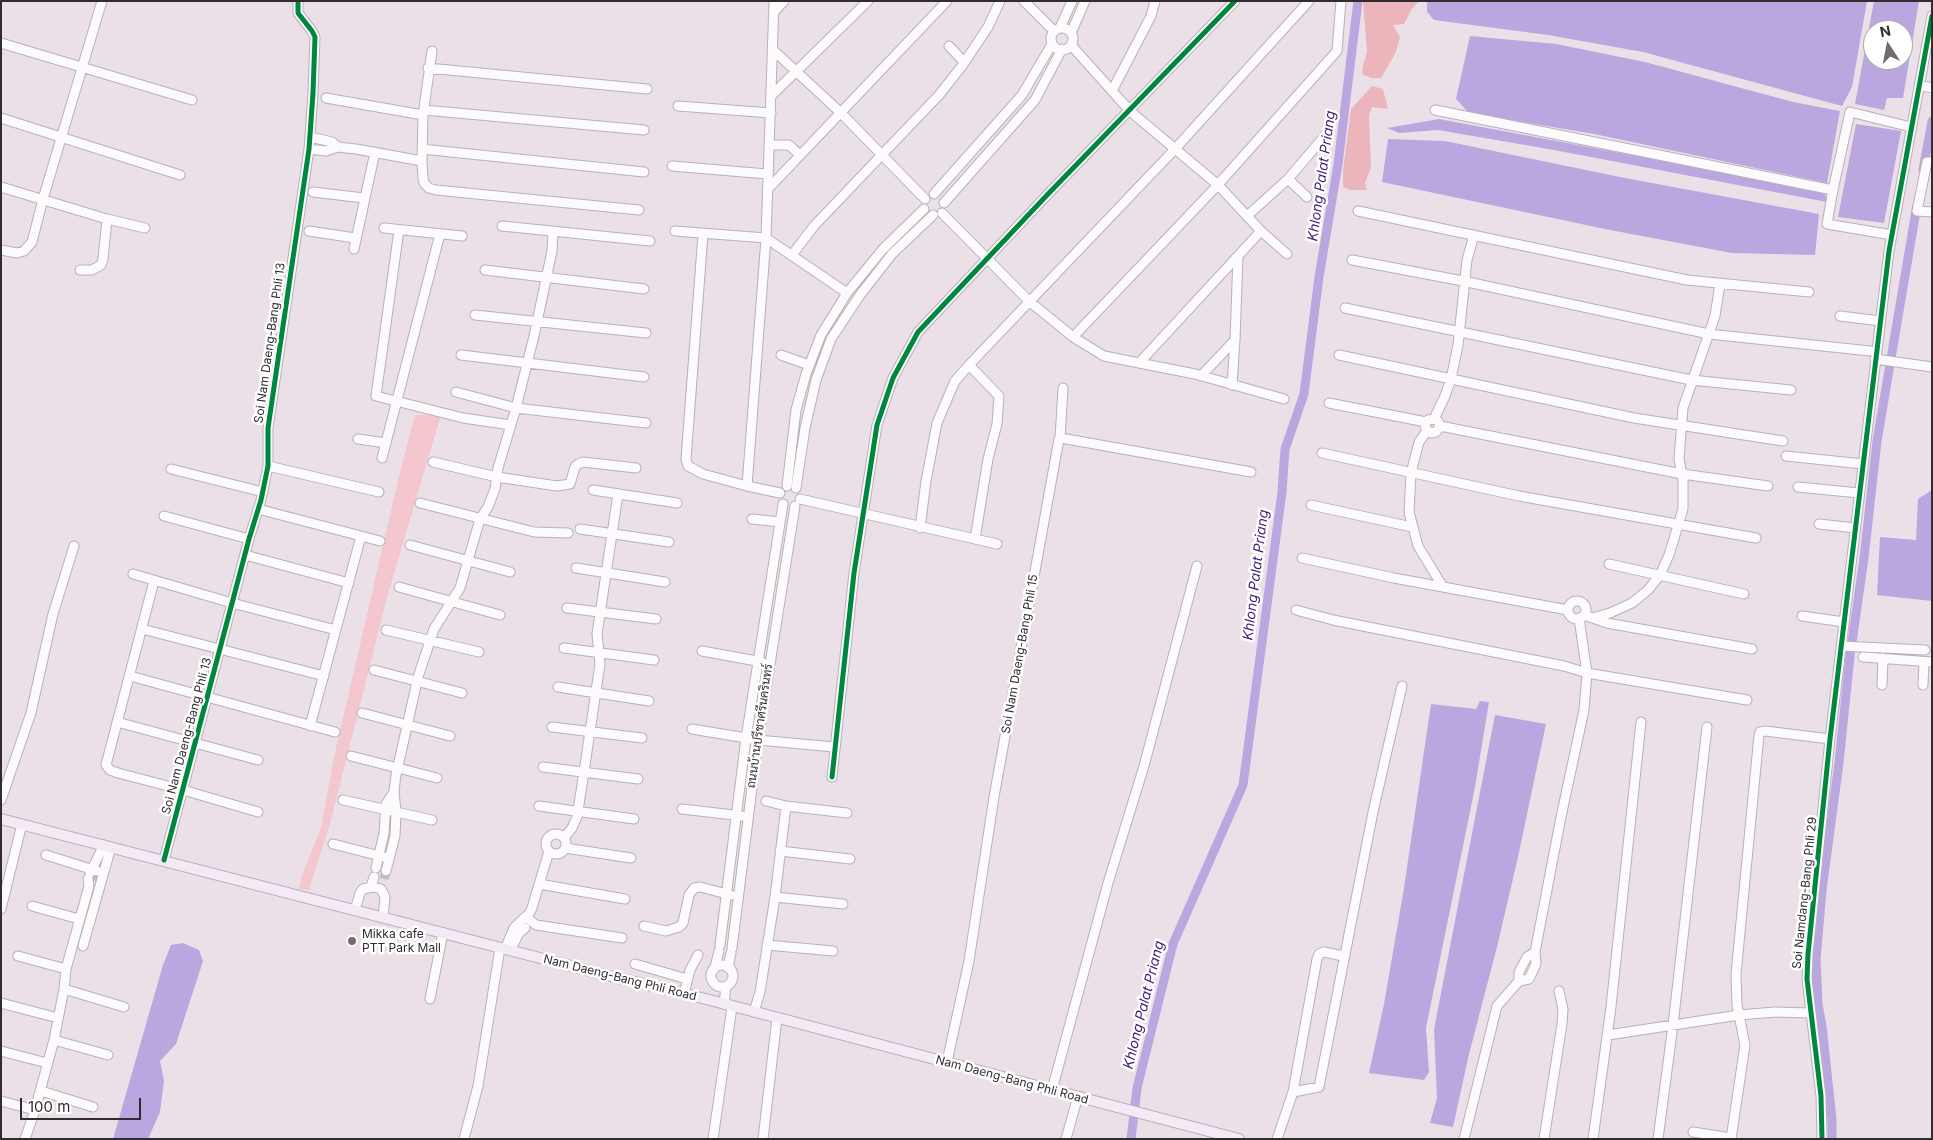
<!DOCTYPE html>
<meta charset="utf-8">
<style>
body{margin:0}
#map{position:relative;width:1933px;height:1140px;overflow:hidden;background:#ebe0e8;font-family:Inter,sans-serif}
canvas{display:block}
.frame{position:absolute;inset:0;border:2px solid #322b30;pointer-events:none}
.north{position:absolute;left:1863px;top:20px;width:50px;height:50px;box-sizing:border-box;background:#fff;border:1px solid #adaaac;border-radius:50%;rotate:349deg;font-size:14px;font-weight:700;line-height:20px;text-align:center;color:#322b30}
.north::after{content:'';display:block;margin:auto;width:18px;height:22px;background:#736a70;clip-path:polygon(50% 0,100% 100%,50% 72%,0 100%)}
.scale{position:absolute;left:20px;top:1098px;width:121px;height:22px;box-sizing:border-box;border:2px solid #322b30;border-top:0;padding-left:6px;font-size:15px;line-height:18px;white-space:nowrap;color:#322b30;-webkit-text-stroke:4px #fff;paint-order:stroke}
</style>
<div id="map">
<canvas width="1933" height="1140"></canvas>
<div class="frame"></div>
<div class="north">N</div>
<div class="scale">100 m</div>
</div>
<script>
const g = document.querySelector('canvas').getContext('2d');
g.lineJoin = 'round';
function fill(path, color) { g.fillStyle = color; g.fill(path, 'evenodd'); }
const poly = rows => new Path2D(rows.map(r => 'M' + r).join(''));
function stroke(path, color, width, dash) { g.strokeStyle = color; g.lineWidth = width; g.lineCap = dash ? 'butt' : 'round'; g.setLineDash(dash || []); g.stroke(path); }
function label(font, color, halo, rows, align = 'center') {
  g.font = font + ' Inter,Sarabun,sans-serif'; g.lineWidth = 5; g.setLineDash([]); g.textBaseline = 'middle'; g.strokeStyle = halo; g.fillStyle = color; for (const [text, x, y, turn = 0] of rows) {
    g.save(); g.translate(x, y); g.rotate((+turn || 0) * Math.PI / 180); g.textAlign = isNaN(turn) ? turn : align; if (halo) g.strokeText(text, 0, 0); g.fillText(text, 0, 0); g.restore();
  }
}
const green = poly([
 [415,415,441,415,387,597,330,824,310,886,311,890,299,889,302,875,321,828,334,757,400,472]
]);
const forest = poly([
 [1363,1,1419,1,1411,10,1404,24,1393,25,1400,37,1396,52,1381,78,1371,78,1362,74,1363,65,1367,52],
 [1372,86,1383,89,1388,109,1372,107,1369,115,1371,168,1365,183,1367,190,1351,190,1343,187,1343,171,1351,109]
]);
const water = poly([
 [1427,1,1867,1,1852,87,1842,106,1643,52,1548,35,1434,20,1427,12],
 [1874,1,1919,1,1903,98,1887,98,1884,110,1855,104],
 [1873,30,1903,30,1903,60,1873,60],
 [1470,36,1556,44,1645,62,1793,102,1840,111,1827,183,1594,134,1469,113,1456,99],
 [1439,119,1824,191,1827,202,1554,150,1438,130,1399,133,1387,128],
 [1856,124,1901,131,1884,223,1838,217],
 [1388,139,1445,141,1625,178,1819,214,1815,255,1732,253,1605,229,1382,182],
 [1932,490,1932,601,1877,595,1880,537,1916,540,1918,499],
 [1480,701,1489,702,1475,787,1426,1028,1429,1072,1424,1080,1369,1073,1384,1004,1404,888,1431,704,1476,709],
 [1495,715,1546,724,1518,857,1497,947,1469,1054,1453,1127,1430,1123,1437,1098,1434,1029],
 [183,943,199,950,203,961,176,1044,160,1061,164,1081,160,1112,148,1139,113,1139,163,965,171,945]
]);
const canal = poly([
 [1923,170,1932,121],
 [1131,1139,1137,1088,1173,944,1243,785,1282,492,1285,449,1304,394,1319,277,1338,164,1358,1],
 [1832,1139,1832,1119,1822,1026,1818,1004,1816,959,1822,890,1839,763,1850,656,1864,558,1877,441,1917,205]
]);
const minorTunnel = poly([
 [384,879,386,871],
 [95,881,97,874]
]);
const minor = poly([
 [774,1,766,238,747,486,780,493],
 [1024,1,1054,31],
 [774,12,784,1],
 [1060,28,1072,1],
 '1051 39a11 11 0 1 1 22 0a11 11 0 1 1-22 0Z',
 [1071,33,1085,1],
 [1,43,192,100],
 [1071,45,1130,111,1218,185,1261,231],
 [949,46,964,62],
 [773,50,840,112,925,199],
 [432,51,423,115,422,161,423,178,424,183,429,188,436,190,639,210],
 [428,68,647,89],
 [1919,85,1932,88],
 [1112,91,1151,16,1155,1],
 [772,95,868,1],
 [326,98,423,115],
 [678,106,771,113],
 [424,110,644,130],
 [1435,110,1833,190,1827,224,1892,235],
 [1,118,180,175],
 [310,137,332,142,338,147],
 [769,145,789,145,800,155],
 [309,149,326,151,338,147,356,149,422,161],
 [422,149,644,172],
 [1932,162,1927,162,1917,211,1932,212],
 [672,166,767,174],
 [1288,179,1307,197],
 [1,187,107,219,145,228],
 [767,190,947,1],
 [1833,190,1850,112,1911,127],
 [313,192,364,198],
 [934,194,1022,95,1052,44],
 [944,203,1035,100,1062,49],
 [1358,211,1687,280,1809,292],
 [942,213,1029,301,1073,337],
 [1247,216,1288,179,1329,131],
 [502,226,650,241],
 [384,228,462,236],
 [399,230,376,396,463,418,511,425],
 [309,231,355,238],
 [675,231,766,238,847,293],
 [703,234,686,459,688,466,703,474,747,486],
 [354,249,375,152],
 [1,250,17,253,24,251,32,242,43,199,102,1],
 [792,255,814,226,939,95,962,66,988,27,1000,1],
 [1352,260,1463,281,1709,334,1870,351],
 [80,270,92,270,101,265,103,259,107,219],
 [485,270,644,289],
 [1345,308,1691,380,1791,390],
 [475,315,646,333],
 [1840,316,1880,321],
 [461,355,644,377],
 [781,355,809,365],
 [1339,355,1634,418,1783,441],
 [1875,359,1932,367],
 [1140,362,1261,231,1287,254],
 [969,365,999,396,997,424,988,459,975,539],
 [1201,376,1235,340,1238,256],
 [1232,385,1235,340],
 [456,392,516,408,646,423],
 [1284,399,1195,374,1104,356,1073,337,1215,188,1337,51,1341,1],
 [1329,403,1426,422],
 [1434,419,1438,421,1440,426,1436,432,1431,433,1426,429,1425,424,1428,420,1434,419,1445,396,1451,379,1458,345,1467,260,1474,235],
 [1440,426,1682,474,1768,486],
 [1427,431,1419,442,1411,473,1409,512,1418,546,1443,587],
 [1060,438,1063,388],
 [358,439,386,443],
 [1322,453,1519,496,1756,538],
 [1786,456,1863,464],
 [382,458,440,234],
 [433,462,497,477,557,486,570,484,575,467,578,464,583,462,636,468],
 [268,466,379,492],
 [171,469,263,492],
 [787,486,796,410,806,374,821,335,847,293,883,249,924,209],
 [1798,487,1859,493],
 [796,488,805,428,816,380,831,339,860,295,892,254,933,215],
 [593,490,677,503],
 [800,499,997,544],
 [420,503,534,532,568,533],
 [1311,505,1412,527],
 [258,509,380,541],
 [164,516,249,539],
 [752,519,780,522],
 [1819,524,1855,528],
 [920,528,926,481,937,423,955,381,969,365,1175,149,1309,1],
 [580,529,669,542],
 [410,545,510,572],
 [245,555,349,583],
 [1302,558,1394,578,1568,610],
 [1609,564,1744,594],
 [576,568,665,582],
 [133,574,232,603,336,630],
 [154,581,106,765,110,770,118,773,183,790,258,812],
 [399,587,500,615],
 '1568 610a9 9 0 1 1 18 0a9 9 0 1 1-18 0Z',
 [567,608,656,619],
 [1296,610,1333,620,1564,666,1587,673,1747,700],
 [1584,615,1607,623,1752,649],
 [1802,616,1844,622],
 [1592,618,1610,613,1632,603,1648,590,1660,575,1669,555,1683,509,1683,480,1679,459,1683,408,1715,316,1720,284],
 [142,629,324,676],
 [386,630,479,652],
 [1841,646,1925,650],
 [564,648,654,660],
 [702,651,762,662],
 [1863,657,1932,662],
 [374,670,462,693],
 [130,676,335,732],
 [1882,685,1883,658],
 [1923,685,1924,662],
 [558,687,649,701],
 [362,713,450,736],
 [117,722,258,760],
 [310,726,361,536],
 [552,727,642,738],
 [692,729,758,740,834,747],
 [351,756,437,778],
 [543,767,638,779],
 [832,777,854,573,877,425,893,378,918,332,1049,193,1235,1],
 [1,800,31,713,53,614,74,546],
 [343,800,432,820],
 [766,801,786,806,847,813],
 [539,806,634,819],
 [682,809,742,816],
 '546 844a10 10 0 1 1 20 0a10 10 0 1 1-20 0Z',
 [564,838,572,828,577,817,584,772,600,664,597,634,618,494],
 [333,844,384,857],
 [565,848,631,858],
 [780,851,850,859],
 [46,855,97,871],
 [164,860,249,539,261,500,268,466,268,428,309,149,313,93,315,37,312,31,298,13,298,1],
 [376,868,384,833,386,804,394,792],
 [386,871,395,836,396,812,394,791,396,775,418,677,434,629,460,588,480,519,488,507,495,489,498,468,516,408,534,336,552,251,553,231],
 [90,873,104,845],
 [539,884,625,899],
 [371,887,374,877],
 [775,897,843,904],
 [32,906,79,919],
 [1,909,22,824],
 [355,910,360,893,363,889,373,887,381,889,385,897,383,917],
 [526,917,536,925,622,938],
 [523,919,529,914,532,908,549,851],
 [644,926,666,931,679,927,683,923,689,895,694,888,700,887,731,895],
 [513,945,519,933,525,928],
 [720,945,746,738,783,504],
 [767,945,833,951],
 [83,946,111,847],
 [732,948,758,740,795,506],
 [505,949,514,928,521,921],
 [18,956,66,969],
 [635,964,687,979],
 '711 976a11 11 0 1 1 22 0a11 11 0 1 1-22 0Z',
 [715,967,719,951],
 [728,968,731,953],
 [1519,981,1519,972,1527,957,1535,952],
 [64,989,124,1007],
 [684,994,690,970,698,955],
 [430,999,443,933],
 [1,1003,58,1018],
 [724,1004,726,986],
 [754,1012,760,992,775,897,786,806],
 [1608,1035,1739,1015,1775,1012,1810,1013],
 [54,1040,108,1055],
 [1,1051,47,1063],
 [947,1062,969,961,994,797,1059,439,1061,438,1251,472],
 [1052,1090,1108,883,1144,766,1197,566],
 [41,1091,93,1107],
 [1293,1092,1317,959,1319,954,1324,952,1343,956],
 [1,1101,35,1110],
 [1693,1132,1731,1138],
 [25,1139,35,1110,54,1040,64,989,66,969,89,886,88,879],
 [464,1139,478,1086,500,948],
 [713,1139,732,1007],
 [763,1139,777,1018],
 [1066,1139,1078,1096],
 [1277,1139,1293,1092,1319,1087,1373,812,1402,686],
 [1464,1139,1497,1006,1519,981,1529,979,1536,964,1535,952,1561,817,1584,710,1587,673,1579,618],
 [1544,1139,1562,1024,1563,1009,1559,991],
 [1593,1139,1611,1007,1641,722],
 [1658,1139,1673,1025,1707,727],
 [1731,1139,1745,1045,1737,1005,1736,974,1759,735,1760,732,1765,731,1830,739],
 [1822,1139,1821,1096,1807,979,1808,954,1830,739,1889,251,1932,16]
]);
const major = poly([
 [1,819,602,974,710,1000,1239,1139]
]);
const cycleway = poly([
 [832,777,854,573,877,425,893,378,918,332,1049,193,1235,1],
 [164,860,249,539,261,500,268,466,268,428,309,149,313,93,315,37,312,31,298,13,298,1],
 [1822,1139,1821,1096,1807,979,1808,954,1830,739,1889,251,1932,16]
]);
const markers = [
 [352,941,5,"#736a70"]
];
const streetNames = [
 ["Soi Nam Daeng-Bang Phli 13",270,343,-82],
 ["Soi Nam Daeng-Bang Phli 15",1020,654,-80],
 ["ถนนบ้านปรีชาศรีนครินทร์",760,726,-82],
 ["Soi Nam Daeng-Bang Phli 13",187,736,-75],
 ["Soi Namdang-Bang Phli 29",1805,893,-84],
 ["Nam Daeng-Bang Phli Road",620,978,14],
 ["Nam Daeng-Bang Phli Road",1012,1080,15]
];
const poiNames = [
 ["Mikka cafe",362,934],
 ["PTT Park Mall",362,948]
];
const waterNames = [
 ["Khlong Palat Priang",1322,176,-82],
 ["Khlong Palat Priang",1256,575,-83],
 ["Khlong Palat Priang",1144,1005,-76]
];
fill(green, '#f3c7cd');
fill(forest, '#ecb4bb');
fill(water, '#baa7e0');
stroke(canal, '#baa7e0', 9);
stroke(minorTunnel, '#c6bcc3', 9, [9, 4.5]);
stroke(minor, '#b8b1b6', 11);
stroke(major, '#bdadbf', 12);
stroke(minor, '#fcfafc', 9);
stroke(major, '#f2eaf4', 10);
stroke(cycleway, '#00873e', 5);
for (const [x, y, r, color] of markers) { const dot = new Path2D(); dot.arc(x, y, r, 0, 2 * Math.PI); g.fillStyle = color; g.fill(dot); stroke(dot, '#fff', 2); }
label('12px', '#322b30', '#fff', streetNames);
label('12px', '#322b30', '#fff', poiNames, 'left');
label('italic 14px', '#421d77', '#fff', waterNames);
</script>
